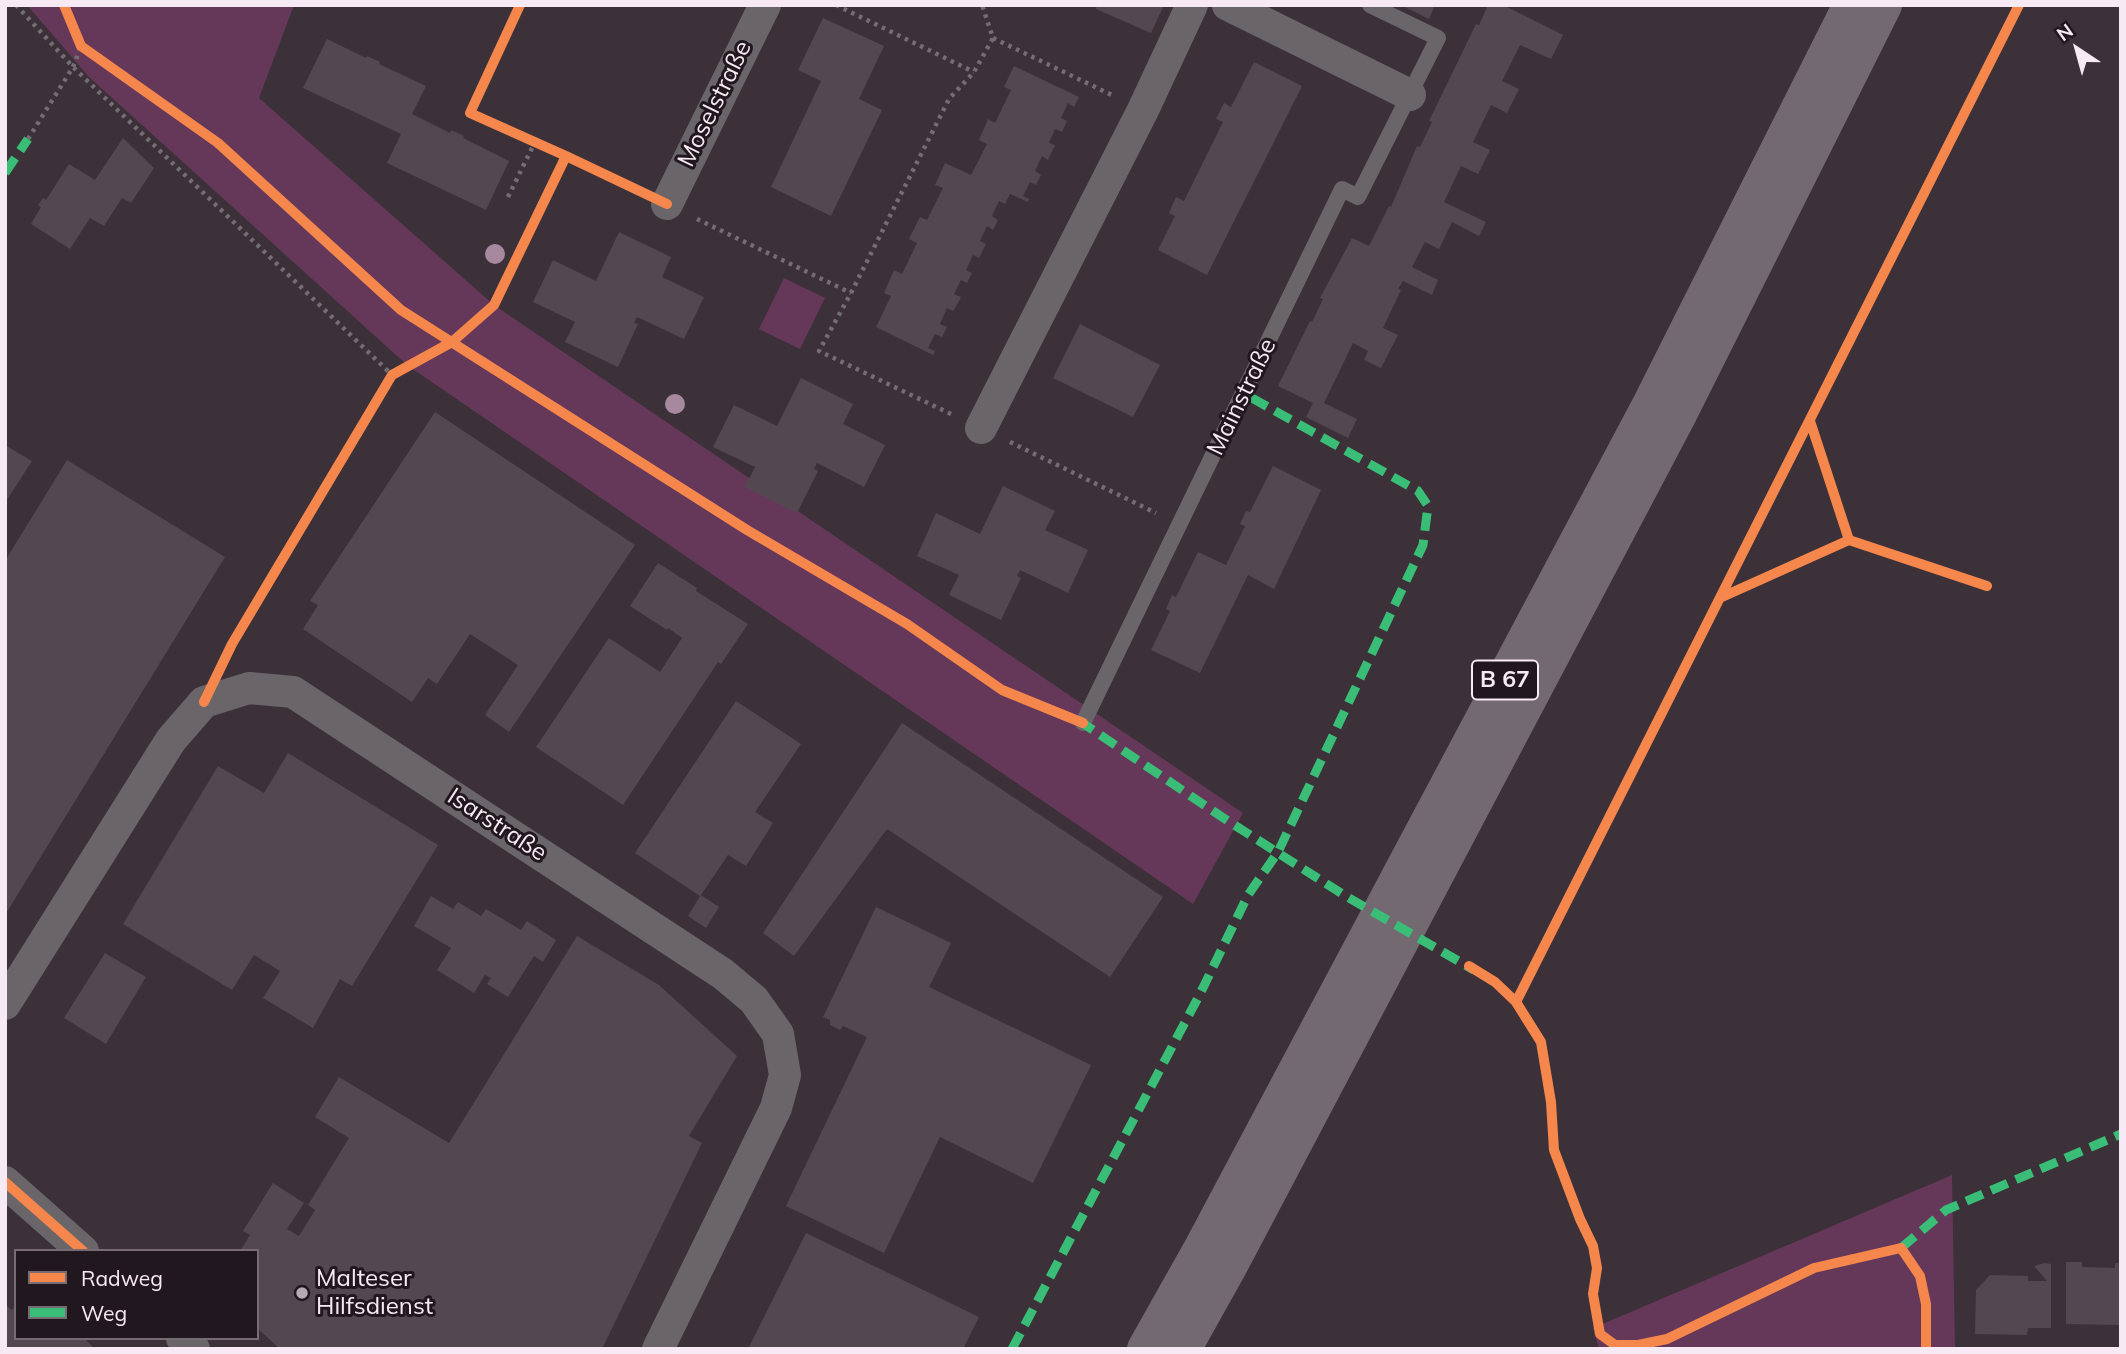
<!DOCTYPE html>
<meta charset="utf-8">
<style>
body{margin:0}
#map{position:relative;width:2126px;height:1354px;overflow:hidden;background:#3c3039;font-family:Mulish,sans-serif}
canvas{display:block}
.frame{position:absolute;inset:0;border:7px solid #f8eaf4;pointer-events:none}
.legend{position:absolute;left:14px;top:1249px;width:245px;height:91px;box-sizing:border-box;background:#21171f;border:2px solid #776b74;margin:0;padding:9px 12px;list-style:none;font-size:21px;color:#f8eaf4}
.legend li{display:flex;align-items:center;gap:14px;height:35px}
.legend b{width:35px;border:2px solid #776b74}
.north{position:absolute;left:2042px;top:14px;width:70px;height:70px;-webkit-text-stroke:5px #21171f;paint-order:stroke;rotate:324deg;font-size:19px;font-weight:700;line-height:28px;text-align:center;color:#f8eaf4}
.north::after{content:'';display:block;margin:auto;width:24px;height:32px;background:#f8eaf4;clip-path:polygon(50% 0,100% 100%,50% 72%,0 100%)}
</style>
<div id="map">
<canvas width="2126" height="1354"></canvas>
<div class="frame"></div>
<ul class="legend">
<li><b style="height:9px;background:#f5874c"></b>Radweg</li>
<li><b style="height:9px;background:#3abd76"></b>Weg</li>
</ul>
<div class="north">N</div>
</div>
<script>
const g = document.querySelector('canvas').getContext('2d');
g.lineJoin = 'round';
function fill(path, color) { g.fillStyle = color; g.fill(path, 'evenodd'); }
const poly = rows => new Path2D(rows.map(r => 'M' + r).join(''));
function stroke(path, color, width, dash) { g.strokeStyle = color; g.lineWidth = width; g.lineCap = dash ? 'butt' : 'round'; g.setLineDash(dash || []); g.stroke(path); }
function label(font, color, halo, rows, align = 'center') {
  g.font = font + ' Mulish,sans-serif'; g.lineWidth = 6; g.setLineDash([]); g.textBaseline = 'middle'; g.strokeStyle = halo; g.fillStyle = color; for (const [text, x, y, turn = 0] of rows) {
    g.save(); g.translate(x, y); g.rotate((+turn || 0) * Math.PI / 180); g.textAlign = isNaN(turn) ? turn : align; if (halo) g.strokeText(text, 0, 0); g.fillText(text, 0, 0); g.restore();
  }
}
const green = poly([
 [27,5,294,5,259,98,494,305,1243,813,1193,904,407,365,89,77],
 [784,278,825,298,800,349,759,329],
 [1952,1175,1955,1349,1599,1349,1593,1328]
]);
const building = poly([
 [1097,5,1164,5,1151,33,1096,9],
 [1401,5,1435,5,1429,19],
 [1488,5,1503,5,1563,35,1551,59,1520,45,1502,81,1519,89,1507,113,1491,105,1473,142,1490,150,1478,174,1461,166,1444,202,1486,222,1479,236,1452,222,1439,249,1425,242,1412,267,1438,280,1432,295,1403,281,1398,289,1401,290,1383,328,1398,335,1381,368,1364,360,1368,351,1353,343,1324,403,1357,419,1348,438,1306,417,1313,403,1278,386,1310,321,1312,322,1323,299,1320,298,1352,238,1369,246,1389,206,1391,207,1417,146,1420,147,1432,122,1429,121,1476,24,1479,25],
 [823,18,884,46,859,99,882,110,831,216,771,187,821,81,798,70],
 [327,39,366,58,367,56,380,62,379,64,426,86,412,114,450,133,451,130,464,136,463,138,509,161,486,210,387,163,401,134,303,88],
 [1254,62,1302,86,1207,275,1158,250,1175,216,1169,213,1176,197,1184,201,1223,122,1216,119,1224,103,1231,107],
 [1014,66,1079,97,1074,107,1068,103,1061,118,1067,121,1062,132,1055,129,1049,143,1055,145,1048,160,1042,156,1035,171,1041,175,1036,185,1030,182,1023,196,1029,199,1028,202,1010,194,1005,204,999,201,992,216,998,220,993,230,987,226,980,241,986,244,979,258,973,255,966,270,972,273,967,283,961,280,954,294,961,297,959,301,953,311,947,308,940,324,947,327,942,337,935,334,928,348,935,351,933,355,876,327,891,296,884,293,894,270,902,274,917,243,909,239,920,217,927,220,943,188,935,185,945,163,971,175,987,144,979,140,988,119,995,123,1011,90,1004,87],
 [123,138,154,168,131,203,122,198,104,226,90,218,70,249,31,224,41,207,38,205,43,198,46,200,69,164,95,180],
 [619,232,671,257,662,277,704,297,684,339,637,317,634,323,638,324,618,367,565,342,575,322,533,302,553,260,596,281],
 [1080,324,1160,365,1133,417,1053,378],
 [801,378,853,404,843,424,885,445,864,487,817,463,814,469,818,471,797,513,745,487,755,467,713,447,734,405,777,426],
 [435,412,635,545,509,732,485,715,518,665,470,634,437,684,428,678,412,702,303,629,318,605,310,601],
 [5,445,32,461,5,503],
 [67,460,225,557,5,915,5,561],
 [1273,466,1321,490,1274,589,1248,575,1200,673,1151,650,1170,611,1166,609,1172,595,1176,597,1198,552,1226,565,1245,526,1240,524,1246,511,1250,512],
 [1003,486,1055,511,1045,530,1088,550,1068,593,1020,570,1017,576,1021,578,1001,620,949,595,959,575,917,556,936,513,980,534],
 [658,563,697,588,696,591,748,624,721,664,718,662,623,805,536,747,609,638,660,672,682,638,668,628,667,630,630,606],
 [736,701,801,744,755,812,773,823,746,866,728,855,701,895,719,907,706,928,688,916,700,896,635,853],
 [902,723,1163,897,1110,977,887,829,794,956,763,933],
 [288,753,438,845,352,986,340,979,313,1028,263,998,280,971,254,955,232,990,123,924,218,766,264,793],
 [431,896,453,909,458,902,481,916,486,909,521,930,527,921,556,940,543,962,534,956,508,997,487,984,491,978,485,975,474,993,437,970,451,948,414,926],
 [876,907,951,943,929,987,1091,1065,1033,1183,940,1137,884,1253,786,1206,867,1037,843,1026,840,1030,830,1025,830,1020,823,1017],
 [577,936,659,985,737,1056,689,1136,702,1143,602,1349,280,1349,257,1328,257,1251,240,1251,250,1235,243,1231,273,1183,304,1203,287,1229,299,1236,315,1210,308,1205,349,1138,315,1117,339,1077,449,1143],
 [105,953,146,977,106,1044,64,1018],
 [806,1233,979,1317,963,1349,748,1349],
 [2066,1262,2082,1262,2082,1267,2115,1268,2115,1263,2121,1263,2121,1325,2066,1324],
 [2045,1263,2051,1264,2051,1328,2028,1328,2027,1335,1975,1334,1976,1290,1990,1275,2028,1276,2028,1281,2047,1281,2034,1266],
 [5,1304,12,1310,16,1306,16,1338,84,1338,95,1349,5,1349]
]);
const path = poly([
 [16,5,73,67,392,375],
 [836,5,974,72],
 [993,38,1114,96],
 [28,139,73,67,81,46],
 [508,197,535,142],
 [697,219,851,293],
 [951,414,819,351,851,293,949,99,974,72,993,38,982,5],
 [1010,442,1156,513]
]);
const lane = poly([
 [1083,723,1342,189,1358,197,1438,38,1370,5]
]);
const street = poly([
 [1228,5,1410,95],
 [667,204,765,5],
 [981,428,1143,110,1192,5],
 [5,1004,171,740,204,702,249,688,293,692,723,974,754,1000,778,1034,785,1075,776,1108,658,1349],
 [5,1182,83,1251],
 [182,1338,194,1349]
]);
const highway = poly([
 [1146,1349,1204,1246,1650,407,1852,5],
 [1182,1349,1230,1263,1677,416,1883,5]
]);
const quiet = poly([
 [5,173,28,139],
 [1078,720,1228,821,1344,895,1474,970],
 [1901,1248,1946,1210,2121,1134],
 [1012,1349,1200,994,1248,895,1278,852,1423,545,1428,506,1418,491,1243,393]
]);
const cycleway = poly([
 [64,5,81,46,218,143,401,310,747,530,907,624,1002,690,1083,723],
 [566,156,667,204],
 [1810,421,1849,540],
 [1722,597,1849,540,1987,586],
 [204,702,232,644,392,375,452,342,494,305,566,156,470,113,520,5],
 [1469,966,1495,982,1516,1002,1541,1042,1551,1102,1554,1150,1580,1219,1593,1246,1597,1268,1593,1294,1600,1334,1615,1345,1638,1345,1667,1339,1814,1268,1901,1248,1920,1276,1926,1304,1926,1349],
 [1516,1002,2019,5],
 [5,1182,83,1251]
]);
const trees = [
 [495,254],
 [675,404]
];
const markers = [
 [302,1293,7,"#b6a9b3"]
];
const shields = [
 [1505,680,66]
];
const shieldNames = [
 ["B 67",1505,680]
];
const streetNames = [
 ["Moselstraße",715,104,-64],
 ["Mainstraße",1242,397,-64],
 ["Isarstraße",497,825,33]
];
const poiNames = [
 ["Malteser",316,1279],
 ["Hilfsdienst",316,1307]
];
fill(green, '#65385a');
fill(building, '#534850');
stroke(path, '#736e72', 4.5, [3.5, 5]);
stroke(lane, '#6a6569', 16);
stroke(street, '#6a6569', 32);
stroke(highway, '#726a70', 38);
stroke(quiet, '#3abd76', 9, [18, 9]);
stroke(cycleway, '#f5874c', 10);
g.fillStyle = '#a6899e';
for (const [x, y] of trees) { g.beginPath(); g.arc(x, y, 10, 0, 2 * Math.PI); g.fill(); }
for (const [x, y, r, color] of markers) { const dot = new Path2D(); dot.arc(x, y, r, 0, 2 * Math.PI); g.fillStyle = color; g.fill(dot); stroke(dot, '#21171f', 2.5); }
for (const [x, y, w] of shields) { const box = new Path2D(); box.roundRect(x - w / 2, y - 19.5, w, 39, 5); g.fillStyle = '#21171f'; g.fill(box); stroke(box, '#f8eaf4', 2); }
label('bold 23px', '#f8eaf4', null, shieldNames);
label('24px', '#f8eaf4', '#21171f', streetNames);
label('24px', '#f8eaf4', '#21171f', poiNames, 'left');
</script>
